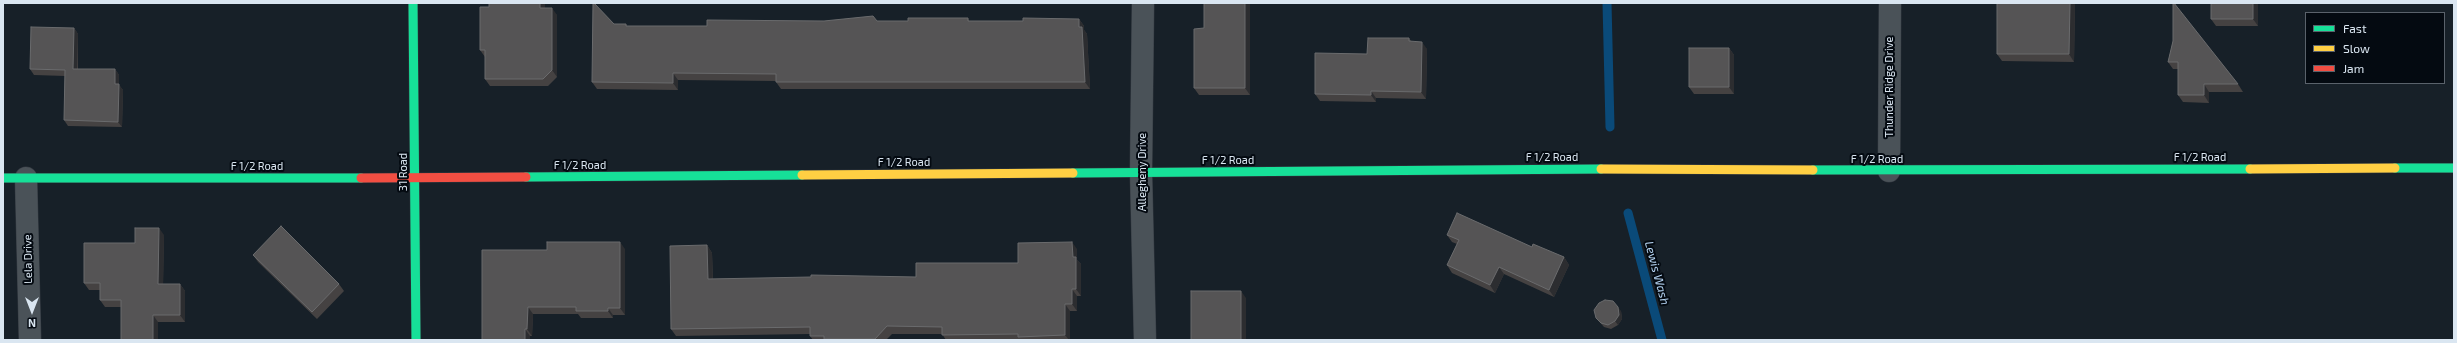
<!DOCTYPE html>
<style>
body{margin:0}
#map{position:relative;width:2457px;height:343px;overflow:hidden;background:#172028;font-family:"Exo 2",sans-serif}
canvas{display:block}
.frame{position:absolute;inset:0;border:4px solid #dae6f1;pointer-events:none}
.legend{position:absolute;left:2305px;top:12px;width:140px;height:72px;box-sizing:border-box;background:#040a11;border:1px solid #5a626b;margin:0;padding:5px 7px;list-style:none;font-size:12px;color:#dae6f1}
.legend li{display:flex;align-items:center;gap:8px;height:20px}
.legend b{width:20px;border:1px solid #5a626b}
.north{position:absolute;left:12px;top:291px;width:40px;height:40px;-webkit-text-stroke:3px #040a11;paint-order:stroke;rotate:180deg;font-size:11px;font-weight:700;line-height:16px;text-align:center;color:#dae6f1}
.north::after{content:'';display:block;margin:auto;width:14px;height:18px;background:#dae6f1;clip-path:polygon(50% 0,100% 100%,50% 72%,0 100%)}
</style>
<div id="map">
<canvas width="2457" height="343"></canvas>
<div class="frame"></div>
<ul class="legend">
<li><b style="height:5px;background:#16e098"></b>Fast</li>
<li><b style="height:5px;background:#ffcf43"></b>Slow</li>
<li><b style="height:5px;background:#f24e42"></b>Jam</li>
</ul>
<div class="north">N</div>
</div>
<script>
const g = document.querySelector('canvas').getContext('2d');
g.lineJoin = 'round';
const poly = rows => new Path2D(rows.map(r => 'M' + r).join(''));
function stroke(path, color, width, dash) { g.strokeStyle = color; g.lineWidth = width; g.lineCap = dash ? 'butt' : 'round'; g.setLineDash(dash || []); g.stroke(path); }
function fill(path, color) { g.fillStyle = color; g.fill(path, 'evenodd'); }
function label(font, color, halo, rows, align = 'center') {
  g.font = font + ' "Exo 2",sans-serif'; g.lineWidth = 4; g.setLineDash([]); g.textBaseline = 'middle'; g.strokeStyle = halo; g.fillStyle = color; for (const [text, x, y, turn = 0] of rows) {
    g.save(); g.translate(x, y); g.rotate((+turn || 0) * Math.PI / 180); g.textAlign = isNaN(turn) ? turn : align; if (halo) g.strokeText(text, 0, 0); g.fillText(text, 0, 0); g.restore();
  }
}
const stream = poly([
 [1607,3,1610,127],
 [1628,213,1662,340]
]);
const street = poly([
 [1143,3,1141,172,1145,340],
 [1889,171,1890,3],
 [26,178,30,340]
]);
const fast = poly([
 [413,3,416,340],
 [2395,168,2454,168],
 [1813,170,2250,169],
 [1073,173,1601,169],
 [526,177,802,175],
 [3,178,361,178]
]);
const slow = poly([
 [1601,169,1813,170],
 [2250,169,2395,168],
 [802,175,1073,173]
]);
const jam = poly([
 [361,178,526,177]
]);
const wall = poly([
 [489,3,545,3,545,8,557,15,557,77,548,86,490,86,485,79,485,57,480,50,489,7],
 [1204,3,1250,3,1250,95,1199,95,1194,88,1204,28],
 [2075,3,2074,62,2002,61,1997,54],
 [2258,3,2258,26,2216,26,2211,19],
 [968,18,969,21,1023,21,1079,19,1084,26,1084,30,1087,34,1090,89,781,89,776,82,776,81,678,80,678,90,597,89,592,82,614,24,626,24,627,26,707,26,877,21,908,21],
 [74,28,78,34,78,69,115,69,119,75,119,85,123,90,122,127,68,126,64,120,65,76,34,75,30,69],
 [1409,38,1411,41,1427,49,1426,99,1376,98,1376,102,1320,101,1315,94,1367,54],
 [2173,41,2238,84,2243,92,2209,92,2209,103,2183,102,2178,95,2178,69,2173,69,2168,62],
 [1729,48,1734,55,1734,94,1694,94,1689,87],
 [164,235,163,284,180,284,185,291,185,322,158,322,158,340,121,307,105,307,100,300,100,290,89,290,84,283],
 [1447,235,1532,247,1564,257,1569,265,1554,297,1504,274,1495,293,1452,273,1447,265,1457,244,1452,242],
 [707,245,712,253,713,279,916,277,1018,263,1077,249,1077,260,1081,264,1081,296,1077,296,1077,311,1070,311,1070,340,946,340,942,334,892,334,886,340,813,340,810,336,810,334,676,336,671,329],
 [625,249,625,315,613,315,613,318,581,318,578,314,533,314,532,336,530,336,530,340,482,340,547,250],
 [253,255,339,284,344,291,317,319,258,262],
 [1621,311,1622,319,1618,325,1611,329,1604,327,1596,318]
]);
const shadedWall = poly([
 [540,3,545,3,545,15,540,8],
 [1245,3,1250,3,1250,95,1245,88],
 [2070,3,2075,3,2074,62,2069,54],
 [2253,3,2258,3,2258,26,2253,19],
 [552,8,557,15,557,77,552,70],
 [1079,19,1084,26,1084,30,1087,34,1090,89,1085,82,1079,27],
 [74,28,78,34,77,75,73,69],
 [1422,42,1427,49,1426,99,1421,92],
 [1729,48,1734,55,1734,94,1729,87],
 [115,69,119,75,119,85,123,90,122,127,118,122,115,84],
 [673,73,678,80,678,90,673,83],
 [2204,84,2209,92,2209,103,2204,95],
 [1371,91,1376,98,1376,102,1371,95],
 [159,228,164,235,163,291,158,284],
 [620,242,625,249,625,315,620,308],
 [1072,242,1077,249,1077,260,1081,264,1081,296,1076,289,1073,257],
 [707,245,712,253,713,286,708,279],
 [1564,257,1569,265,1554,297,1549,290],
 [1499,267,1504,274,1495,293,1490,285],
 [180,284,185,291,185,322,180,315],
 [1072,289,1077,296,1077,311,1072,304],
 [1241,291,1246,298,1246,340,1241,340],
 [1065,304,1070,311,1070,340,1069,340,1065,335],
 [528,307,533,314,532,336,527,329],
 [1618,307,1621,311,1622,319,1618,325,1615,321],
 [608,308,613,315,613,318,608,311],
 [153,315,158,322,158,340,153,340],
 [525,329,530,336,530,340,525,340]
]);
const building = poly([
 [489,3,540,3,540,8,552,8,552,70,543,79,485,79,485,50,480,50,480,7,489,7,489,3],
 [593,3,594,3,614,24,626,24,626,26,707,26,707,20,824,21,873,16,877,21,908,21,908,18,968,18,968,21,1023,21,1023,18,1079,19,1079,27,1082,27,1085,82,776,82,776,74,673,73,673,83,592,82,593,3],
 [1204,3,1245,3,1245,88,1194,88,1194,29,1204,28,1204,3],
 [1997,3,2070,3,2069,54,1997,54,1997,3],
 [2173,3,2174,3,2238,84,2204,84,2204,95,2178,95,2178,62,2168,62,2173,41,2173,3],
 [2211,3,2253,3,2253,19,2211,19,2211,3],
 [31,27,74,28,73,69,115,69,115,84,119,84,118,122,64,120,65,70,30,69,31,27],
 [1368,38,1409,38,1409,41,1422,42,1421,92,1371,91,1371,95,1315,94,1315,53,1367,54,1368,38],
 [1689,48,1729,48,1729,87,1689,87,1689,48],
 [1457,213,1532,247,1533,244,1564,257,1549,290,1499,267,1490,285,1447,265,1459,240,1447,235,1457,213],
 [281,226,339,284,312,312,253,255,281,226],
 [135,228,159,228,158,284,180,284,180,315,153,315,153,340,121,340,121,300,100,300,100,283,84,283,84,243,135,243,135,228],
 [547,242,620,242,620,308,608,308,608,311,576,311,576,307,528,307,527,329,525,329,525,340,482,340,482,250,547,250,547,242],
 [1072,242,1073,257,1076,257,1076,289,1072,289,1072,304,1065,304,1065,335,1018,337,1018,334,942,335,942,327,887,326,875,339,824,339,824,336,810,336,810,327,671,329,670,246,707,245,708,279,811,277,811,275,916,277,916,263,1018,263,1018,243,1072,242],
 [1191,291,1241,291,1241,340,1191,340,1191,291],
 [1605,300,1613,301,1618,307,1619,315,1615,321,1608,325,1601,323,1596,318,1594,310,1599,303,1605,300]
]);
const streetNames = [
 ["Thunder Ridge Drive",1889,87,-90],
 ["F 1/2 Road",1552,157],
 ["F 1/2 Road",2200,157],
 ["F 1/2 Road",1877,159],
 ["F 1/2 Road",1228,160],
 ["F 1/2 Road",904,162],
 ["F 1/2 Road",580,165],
 ["F 1/2 Road",257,166],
 ["31 Road",403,172,-90],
 ["Allegheny Drive",1142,172,-90],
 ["Lela Drive",28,259,-91]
];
const waterNames = [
 ["Lewis Wash",1657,273,75]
];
stroke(stream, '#0a4a79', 9);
stroke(street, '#343a42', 23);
stroke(fast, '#343a42', 10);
stroke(slow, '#343a42', 10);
stroke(jam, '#343a42', 10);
stroke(street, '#4a5258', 22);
stroke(fast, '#16e098', 9);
stroke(slow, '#ffcf43', 9);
stroke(jam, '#f24e42', 9);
fill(wall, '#454242');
fill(shadedWall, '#2c2d30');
fill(building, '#555455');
stroke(building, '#6a6b6d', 1);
label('11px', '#dae6f1', '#040a11', streetNames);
label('italic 12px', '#b7d6f5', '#040a11', waterNames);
</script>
